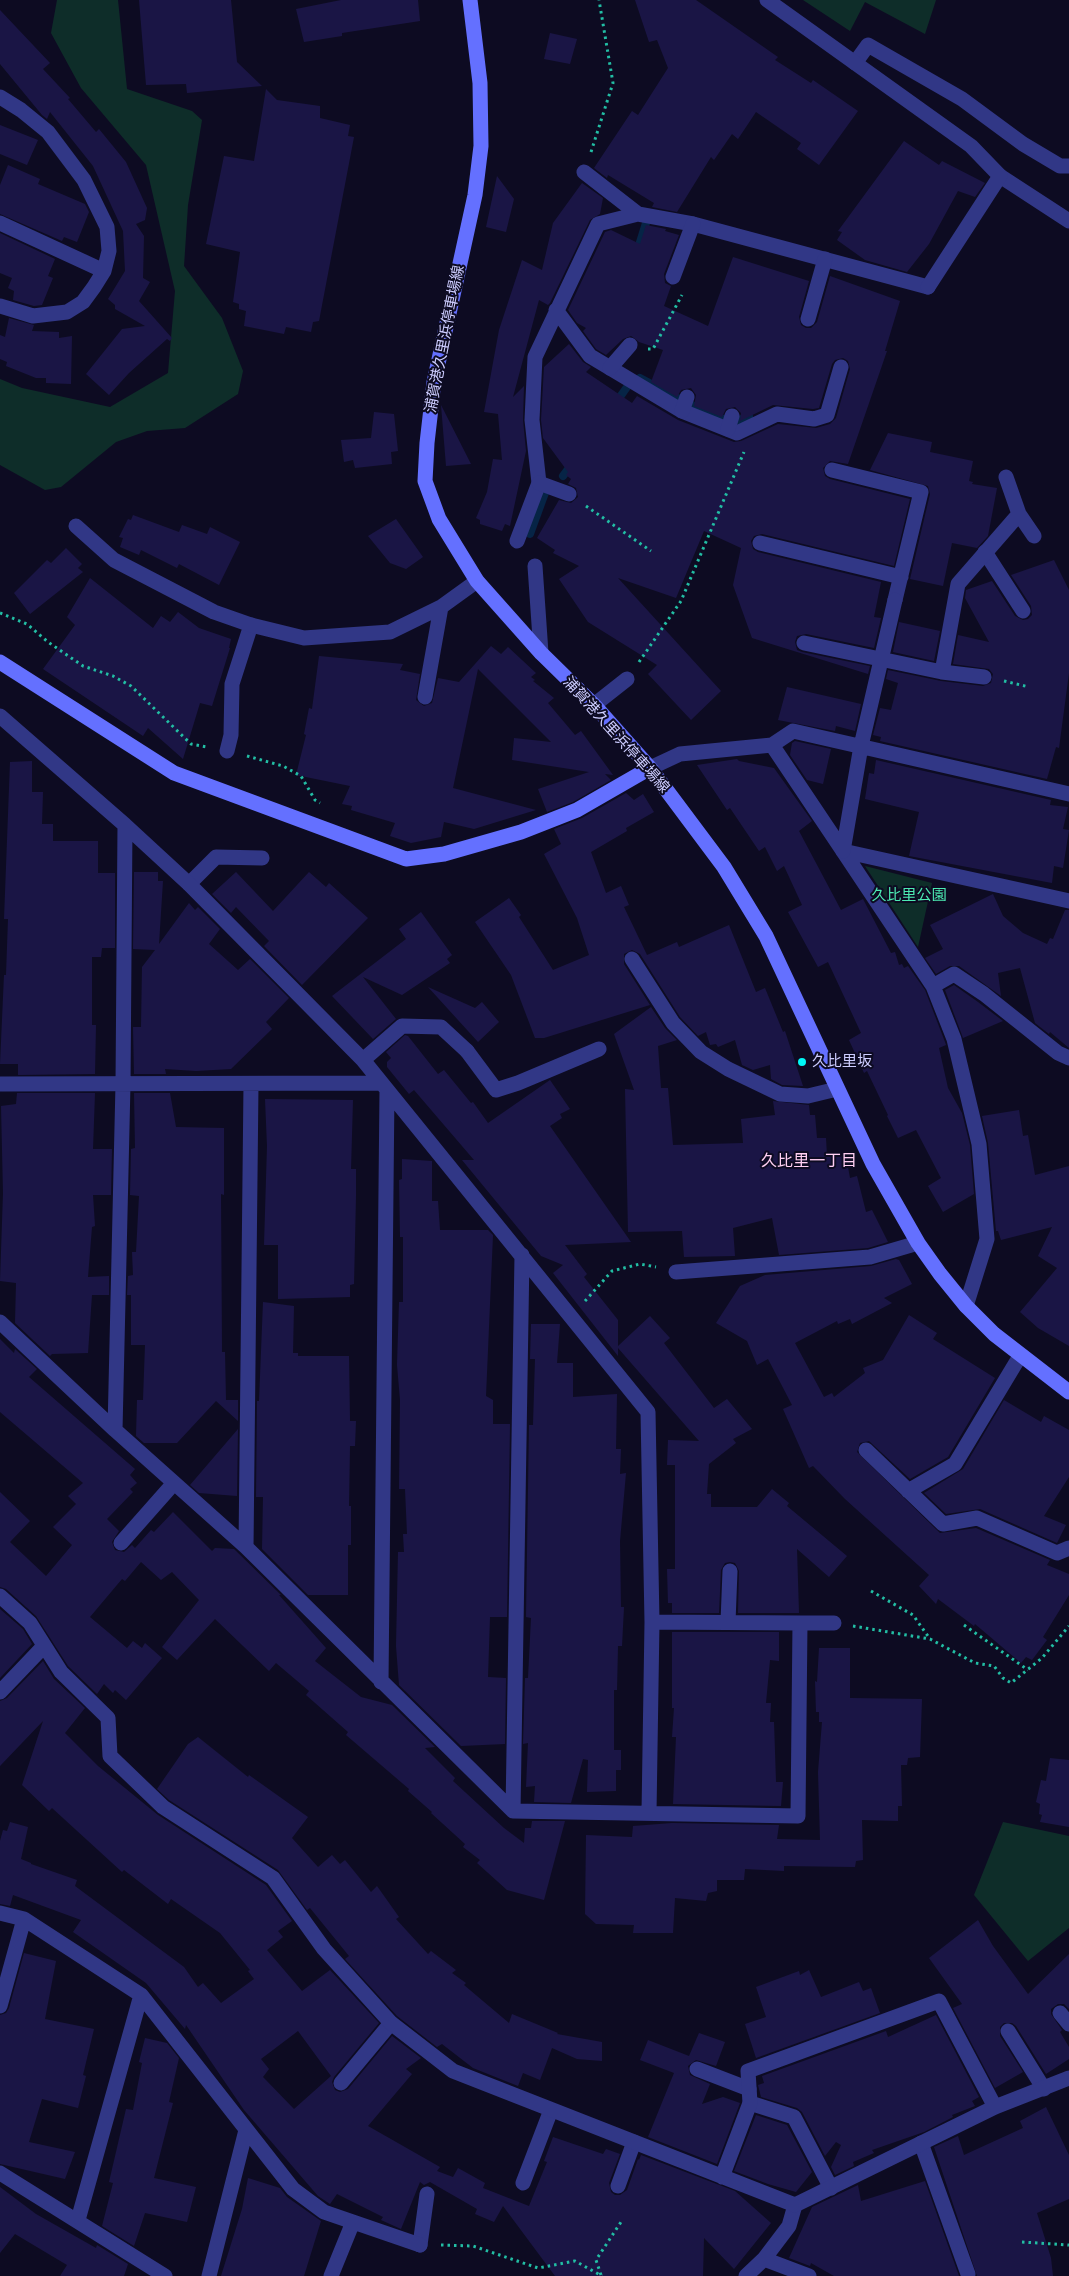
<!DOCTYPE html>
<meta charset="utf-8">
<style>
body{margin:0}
canvas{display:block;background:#0d0b22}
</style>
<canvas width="1069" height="2276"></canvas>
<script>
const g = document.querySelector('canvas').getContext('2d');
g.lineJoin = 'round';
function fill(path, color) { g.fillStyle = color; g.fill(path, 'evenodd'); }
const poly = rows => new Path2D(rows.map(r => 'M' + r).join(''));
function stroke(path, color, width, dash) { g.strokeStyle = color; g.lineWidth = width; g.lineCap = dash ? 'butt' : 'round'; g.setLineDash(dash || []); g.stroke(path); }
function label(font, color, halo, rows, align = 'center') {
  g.font = font + ' Rubik,"Noto Sans JP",sans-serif'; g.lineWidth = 4; g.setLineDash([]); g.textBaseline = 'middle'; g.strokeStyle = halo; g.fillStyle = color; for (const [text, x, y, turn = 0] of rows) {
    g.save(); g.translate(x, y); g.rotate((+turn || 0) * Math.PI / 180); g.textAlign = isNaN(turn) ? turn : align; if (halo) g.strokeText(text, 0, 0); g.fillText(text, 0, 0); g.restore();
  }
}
const green = poly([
 [57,0,118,0,127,89,192,111,202,120,188,205,184,266,222,318,243,371,238,394,185,428,147,431,116,442,61,487,45,490,0,465,0,379,22,388,110,407,168,373,175,291,146,165,81,88,51,33],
 [803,0,936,0,925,34,865,2,850,31],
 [865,866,932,883,918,947],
 [1003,1822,1069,1836,1069,1928,1028,1961,974,1895]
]);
const stream = poly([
 [637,252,646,223],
 [640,378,687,403,732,423,749,416],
 [615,404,627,387],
 [563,476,572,464],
 [530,534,545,493]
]);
const building = poly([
 [139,0,231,0,237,62,262,86,187,93,186,84,146,85],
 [341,0,418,0,420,21,342,33,342,36,304,42,296,9],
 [635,0,696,0,778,57,775,60,811,83,813,80,858,111,819,165,797,149,801,143,756,112,738,139,732,134,714,160,711,157,677,212,652,207,654,203,608,175,607,178,594,168,632,111,638,115,668,68,657,40,649,42],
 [0,10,50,63,43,69,70,98,68,99,96,132,99,129,126,162,147,208,145,220,136,224,144,236,143,278,150,282,139,301,172,338,170,341,167,339,129,373,109,395,86,374,122,329,145,326,115,309,115,305,108,299,125,271,123,231,93,166,50,112,47,119,42,115,0,64],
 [550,33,577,39,570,64,544,59],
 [266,89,277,100,320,106,320,118,350,125,348,136,354,137,319,321,313,322,311,332,286,327,284,334,244,326,246,311,239,309,239,304,233,302,240,252,206,244,224,156,254,161],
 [0,125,38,140,27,165,0,154],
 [904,141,939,165,942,161,985,183,975,197,958,191,929,244,907,272,865,260,837,240,842,232,838,231],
 [8,165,40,179,38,184,85,204,89,212,77,242,64,237,62,241,0,214,0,185],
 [497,176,514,199,506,232,486,227],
 [582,183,603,198,600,214,590,220,550,303,548,305,539,300,513,397,524,386,523,420,526,451,510,526,505,524,502,531,480,524,480,520,476,518,487,492,493,459,502,460,498,414,484,412,499,330,522,260,542,270,553,223],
 [646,225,666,229,665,231,679,235,664,274,665,283,671,286,664,306,708,326,733,257,809,281,799,317,801,325,806,328,811,328,817,322,830,276,900,301,885,351,887,351,848,464,830,461,823,468,825,476,830,479,910,499,894,566,762,534,754,536,751,541,753,549,758,552,881,582,874,617,881,618,874,648,806,634,797,636,795,642,797,650,802,652,870,666,868,674,752,638,733,585,741,548,704,531,676,598,618,578,721,691,691,720,648,674,657,665,588,622,559,579,579,566,553,553,555,550,537,538,559,500,571,503,578,497,576,488,568,484,571,479,566,475,568,472,543,438,541,420,544,367,569,344,583,362,591,367,586,372,632,403,637,396,678,420,734,442,741,441,778,424,816,428,830,424,836,418,850,369,848,361,843,358,835,360,832,364,819,408,813,409,773,405,740,421,741,413,735,407,726,409,722,417,694,406,696,395,691,388,681,390,677,397,651,382,663,350,639,342,631,336,623,339,606,355,596,349,583,331,586,328,577,323,568,310,605,232,611,230,640,244],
 [0,233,55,259,48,276,53,278,42,305,34,306,13,300,14,291,8,288,12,278,0,273],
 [9,318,34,325,32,331,59,332,59,338,72,336,71,384,46,383,46,378,36,378,6,366,7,362,0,359,0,335,5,337],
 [441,405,471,464,446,466],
 [374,412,394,414,398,451,391,452,392,464,355,468,353,460,344,462,341,440,371,438],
 [888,433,932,442,930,452,973,461,969,481,973,482,972,484,997,488,988,536,977,548,952,543,943,586,910,579,930,494,928,486,870,470],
 [133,515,179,532,182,525,207,534,210,527,240,542,219,585,179,564,177,568,141,550,139,555,120,547,123,538,119,537,128,519,131,520],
 [396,519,423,557,406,569,390,563,368,536],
 [66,548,82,564,78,568,83,572,30,614,14,593,47,560,51,563],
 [1054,560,1069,590,1069,673,1059,748,1056,747,1047,779,880,741,881,737,873,735,880,708,891,710,898,683,886,679,888,670,941,681,983,686,991,683,993,674,989,669,953,664,958,635,989,642,965,598,966,590,992,581,1015,616,1023,620,1028,619,1032,615,1031,606,1011,575],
 [90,578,153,628,161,616,170,622,178,612,199,628,231,639,229,648,230,648,212,706,200,703,183,759,148,728,143,736,43,669,75,625,67,617],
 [899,622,940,631,934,661,893,652],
 [491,646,501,654,508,647,536,673,531,677,535,680,533,681,554,698,548,703,575,735,581,731,613,775,605,774,611,780,573,802,547,812,538,789,589,772,512,760,514,738,551,742,478,669,453,788,536,810,474,829,444,822,441,837,411,843,390,836,395,823,351,810,352,806,342,804,350,786,296,775,306,735,304,734,309,708,312,709,319,656,403,664,400,670,420,674,416,700,424,706,432,703,438,678,459,682],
 [787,687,861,704,855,731,836,726,835,731,778,720],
 [795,741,831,749,823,784,807,780,790,755,792,743],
 [737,759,739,761,774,768,812,821,799,831,841,910,863,899,891,953,895,952,899,965,902,964,904,968,908,966,925,990,945,1042,946,1045,939,1048,948,1088,962,1113,970,1145,974,1194,943,1212,928,1186,941,1178,916,1130,898,1138,887,1116,888,1115,867,1071,864,1073,849,1040,861,1033,828,962,818,967,788,912,802,905,784,866,777,871,765,847,759,851,730,808,727,810,697,765],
 [876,760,1051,800,1050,805,1068,807,1063,829,1069,830,1063,868,1054,866,1052,883,909,856,919,812,865,799,869,773,874,774],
 [32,761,32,792,43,792,42,824,53,824,53,841,98,841,98,873,115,873,115,948,102,948,101,957,92,957,92,1025,96,1025,95,1074,18,1075,18,1064,0,1064,4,975,6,975,8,919,4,919,10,762],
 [626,793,634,800,643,794,654,812,626,828,627,831,591,852,606,893,621,886,629,905,624,907,647,955,677,942,679,947,729,925,756,992,765,988,783,1032,785,1031,803,1086,782,1085,771,1079,770,1065,753,1070,742,1065,735,1040,718,1047,716,1044,710,1045,706,1032,698,1036,680,1017,640,954,632,950,624,954,624,964,650,1005,544,1038,535,1038,511,975,475,922,509,898,521,915,519,917,553,970,589,955,577,918,544,854,561,844,554,829,582,818],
 [134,872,158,872,158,881,163,881,159,944,189,903,195,910,198,907,220,929,209,944,238,970,250,959,289,998,266,1022,272,1029,231,1069,196,1071,165,1069,166,1074,134,1074,133,1027,141,1027,142,967,155,950,133,949],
 [236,872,273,911,309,872,326,887,329,883,368,918,302,985,264,946,269,941,236,907,231,913,212,894],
 [993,894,1003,916,1023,933,1047,944,1050,938,1053,939,1065,910,1069,910,1069,1048,1050,1032,1049,1034,1035,1023,1020,968,998,973,1001,996,959,966,950,966,936,974,925,958,943,949,930,925],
 [421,912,452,955,447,959,450,963,402,995,363,977,396,1019,373,1039,332,996,406,939,399,929],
 [954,985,978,1002,1003,1021,963,1038,945,990],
 [428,987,475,1008,482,1002,499,1022,478,1042],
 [651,1007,665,1028,677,1040,658,1046,661,1088,668,1088,673,1145,743,1143,741,1119,775,1115,773,1101,809,1105,810,1115,815,1115,817,1138,826,1138,827,1156,846,1156,850,1178,857,1176,866,1212,872,1210,888,1242,868,1248,779,1255,772,1218,733,1228,735,1256,684,1257,682,1231,628,1232,625,1089,634,1090,614,1034],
 [405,1035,408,1036,438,1074,444,1070,471,1103,473,1102,488,1123,550,1080,570,1109,560,1114,562,1118,550,1126,631,1242,565,1245,587,1274,584,1277,618,1320,618,1346,650,1316,670,1338,664,1343,714,1408,727,1399,752,1429,733,1439,736,1443,709,1464,707,1494,711,1494,711,1507,757,1507,772,1489,789,1503,787,1506,847,1556,829,1577,797,1549,799,1613,738,1613,739,1571,735,1563,730,1562,725,1563,721,1570,719,1613,672,1613,672,1603,668,1603,667,1569,675,1569,675,1465,667,1465,668,1440,699,1441,618,1348,618,1356,553,1273,563,1265,541,1256,462,1160,474,1160,414,1090,409,1094,387,1067,387,1062,391,1058,386,1052],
 [17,1093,95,1093,93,1149,112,1149,111,1195,93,1195,95,1226,92,1227,88,1277,109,1276,109,1295,92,1295,88,1353,52,1354,50,1356,15,1323,16,1283,0,1281,3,1193,1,1106,16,1104],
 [134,1093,170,1093,176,1127,224,1128,224,1195,221,1194,222,1352,225,1352,226,1400,238,1400,238,1421,216,1401,177,1443,144,1443,136,1436,137,1400,143,1400,145,1345,131,1345,131,1295,127,1295,128,1276,133,1275,132,1252,136,1252,139,1196,130,1195,131,1149,135,1148],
 [265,1099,353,1100,351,1169,356,1169,356,1196,354,1284,350,1285,350,1297,278,1299,278,1245,264,1245,267,1146],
 [1019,1110,1023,1136,1028,1135,1035,1175,1069,1166,1069,1346,1038,1328,1020,1312,1057,1268,1038,1256,1052,1227,1001,1240,998,1231,996,1231,988,1143,982,1116],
 [402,1159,432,1161,432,1201,438,1201,440,1230,488,1230,493,1235,486,1396,493,1400,493,1424,510,1424,507,1617,490,1617,488,1677,506,1678,505,1744,461,1746,399,1685,396,1646,398,1552,404,1552,403,1534,407,1534,405,1489,399,1489,400,1400,397,1365,399,1302,403,1302,403,1237,400,1237,399,1180,402,1179],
 [896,1259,899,1260,912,1284,884,1298,892,1303,852,1324,850,1319,838,1324,837,1321,795,1343,824,1397,832,1393,834,1397,865,1373,863,1368,883,1360,909,1315,937,1333,933,1339,995,1378,948,1457,910,1479,869,1441,860,1443,857,1452,940,1533,976,1528,1050,1560,1047,1565,1069,1574,1069,1595,1043,1637,1047,1640,1032,1660,1026,1657,1021,1663,975,1624,974,1626,938,1599,936,1604,919,1586,929,1575,845,1499,813,1466,809,1468,783,1409,792,1405,768,1359,757,1365,747,1341,716,1323,740,1286,765,1275,871,1266],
 [263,1302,294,1306,293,1353,298,1353,298,1356,349,1356,350,1421,356,1421,355,1446,350,1446,349,1506,351,1506,351,1545,348,1545,348,1595,308,1595,262,1549,263,1497,256,1497,257,1401,259,1401],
 [531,1324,560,1324,557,1363,573,1363,573,1397,617,1394,616,1449,621,1449,620,1474,626,1473,620,1541,621,1607,624,1607,622,1646,618,1646,617,1690,614,1690,614,1750,621,1750,621,1770,616,1770,616,1791,587,1792,588,1760,583,1759,571,1803,534,1802,535,1786,526,1787,528,1743,523,1744,525,1678,528,1678,531,1618,526,1617,529,1425,533,1425,535,1359,530,1359],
 [0,1339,14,1353,15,1349,37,1369,29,1377,135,1469,130,1475,137,1483,130,1489,133,1492,107,1519,119,1531,112,1542,115,1550,124,1552,132,1545,135,1548,151,1530,154,1532,173,1512,212,1551,215,1548,234,1549,281,1595,279,1595,326,1648,315,1661,361,1697,392,1705,435,1747,425,1748,455,1778,453,1781,504,1828,524,1843,525,1828,531,1828,532,1821,565,1821,544,1900,507,1890,477,1863,480,1860,463,1847,465,1844,431,1813,432,1812,408,1791,409,1789,346,1735,348,1732,306,1695,309,1691,276,1663,269,1671,215,1619,177,1660,162,1647,199,1600,172,1572,161,1580,141,1562,125,1581,122,1579,90,1617,127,1648,133,1641,142,1648,145,1643,162,1658,126,1700,115,1690,113,1693,104,1684,97,1694,68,1666,36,1616,6,1589,0,1587,0,1492,30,1521,10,1542,46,1576,72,1545,53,1527,76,1504,68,1496,83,1483,0,1412],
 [1004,1400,1041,1422,1044,1416,1069,1430,1069,1477,1044,1516,1066,1525,1057,1543,980,1509,946,1514,924,1493,963,1469],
 [238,1429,237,1496,199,1493,190,1485],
 [0,1609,23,1629,32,1644,0,1678],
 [672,1632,779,1632,779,1661,770,1660,766,1703,771,1703,770,1722,774,1722,776,1782,783,1782,781,1806,673,1804,676,1737,672,1737,674,1708,672,1708],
 [819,1648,850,1648,850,1698,922,1699,920,1757,908,1758,907,1765,901,1765,902,1806,898,1806,898,1821,862,1820,863,1860,856,1861,855,1867,784,1866,784,1871,745,1869,744,1880,717,1880,717,1891,708,1893,706,1901,675,1898,673,1933,633,1933,634,1925,596,1924,585,1914,586,1835,632,1837,633,1826,672,1823,779,1825,777,1839,820,1840,818,1772,822,1722,819,1722,819,1712,816,1712,815,1681,817,1682],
 [43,1661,54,1679,85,1708,65,1733,98,1766,158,1815,266,1885,292,1921,278,1931,283,1937,267,1950,302,1991,330,1970,379,2023,334,2077,332,2082,335,2090,340,2092,348,2089,392,2036,421,2058,406,2069,412,2074,368,2126,440,2167,437,2171,453,2177,458,2168,485,2183,483,2188,529,2206,547,2162,544,2161,553,2137,603,2154,606,2149,620,2154,609,2183,611,2192,615,2195,620,2195,627,2190,638,2159,639,2160,641,2155,735,2191,771,2223,734,2269,704,2238,703,2276,555,2276,503,2206,494,2222,475,2214,477,2209,430,2182,424,2185,420,2182,401,2229,381,2220,383,2217,337,2194,330,2204,318,2196,244,2110,186,2025,185,2029,146,1983,73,1932,81,1920,13,1895,10,1906,0,1904,0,1841,3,1830,7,1831,10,1822,28,1827,21,1859,31,1863,31,1864,77,1880,75,1886,184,1967,198,1987,203,1983,221,2003,254,1979,248,1971,250,1970,220,1933,171,1899,168,1904,124,1870,122,1872,52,1808,49,1811,22,1785,43,1721,0,1766,0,1701,7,1698],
 [298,2031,331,2076,294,2109,263,2077,269,2069,261,2059],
 [198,1737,248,1777,249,1775,308,1817,292,1838,318,1867,332,1855,340,1864,345,1860,371,1892,377,1886,399,1917,396,1919,428,1954,431,1951,456,1970,452,1973,466,1983,464,1985,509,2023,512,2014,558,2033,557,2034,602,2042,602,2061,577,2059,552,2048,540,2080,523,2073,518,2086,473,2068,442,2044,437,2047,397,2016,345,1959,349,1956,310,1908,307,1910,278,1870,169,1800,157,1789,188,1744],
 [1050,1758,1069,1760,1069,1827,1040,1822,1042,1815,1039,1814,1040,1804,1036,1802,1041,1780,1046,1781],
 [978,1920,993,1946,1028,1994,1069,1954,1069,2009,1064,2004,1058,2004,1051,2009,1051,2014,1062,2030,1060,2032,1069,2047,1069,2059,1046,2074,1016,2026,1012,2023,1004,2023,1000,2027,1000,2036,1023,2072,995,2088,953,2008,962,2004,929,1958],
 [24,1953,56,1961,45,2019,94,2029,83,2075,86,2076,78,2108,42,2099,29,2142,75,2152,65,2179,0,2164,0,2015,6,2013,9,2008],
 [809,1970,821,1997,859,1982,863,1991,871,1988,880,2013,756,2058,745,2024,766,2017,756,1987,799,1971,800,1975],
 [936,2015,979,2097,972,2101,975,2106,952,2115,953,2117,924,2132,872,2150,874,2153,853,2162,854,2166,835,2175,831,2167,841,2145,836,2142,825,2156,802,2112,797,2108,761,2097,758,2085,764,2083,762,2076,886,2031,888,2037],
 [699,2033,725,2042,716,2066,696,2060,688,2066,690,2075,710,2084,702,2104,723,2097,740,2103,717,2164,648,2137,674,2073,640,2060,648,2040,689,2056],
 [145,2038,167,2043,179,2058,169,2102,173,2103,154,2178,196,2187,187,2222,145,2213,134,2246,102,2226,113,2183,109,2182,126,2109,133,2110,142,2063,139,2062],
 [1046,2107,1069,2155,1069,2199,1037,2213,1051,2258,1053,2276,977,2276,934,2147,958,2136,964,2155,1023,2128,1020,2121],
 [756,2115,787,2125,812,2172,796,2192,768,2184,734,2171],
 [248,2178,280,2188,287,2197,321,2221,304,2276,221,2276,242,2209],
 [925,2181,959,2276,834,2276,811,2263,810,2266,789,2258,812,2207,858,2185,861,2201],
 [0,2187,36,2214,96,2248,97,2245,128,2264,124,2276,60,2276,67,2265,15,2234,0,2253]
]);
const path = poly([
 [591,152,613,83,599,0],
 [648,349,653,349,682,295],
 [586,506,651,551],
 [0,613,27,624,48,642,83,666,113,676,131,686,191,744,207,747],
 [639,662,681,601,744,452],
 [1004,681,1029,687],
 [247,756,283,766,301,776,315,800,320,803],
 [585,1301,612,1271,640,1264,656,1267],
 [871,1591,913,1615,930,1639],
 [964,1625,1028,1670],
 [853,1626,930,1639,975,1663,994,1666,1003,1678,1011,1683,1042,1658,1069,1626],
 [1022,2242,1069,2245],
 [441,2245,473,2246,538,2268,575,2261,602,2276],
 [601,2275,596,2260,621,2222]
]);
const lane = poly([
 [855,63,868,45,962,99,1023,144,1060,166,1069,166],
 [584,172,638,214],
 [1000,176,1069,221],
 [556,310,590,356,682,411,737,433,777,414,814,419,827,415,841,367],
 [832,470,921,492,895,600],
 [517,541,539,483,532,420,535,357,598,224,638,214,693,224,928,287],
 [760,543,901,577],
 [985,552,1023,611],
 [227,751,231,735,232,684,251,625],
 [843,851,933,986,954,1039,979,1144,987,1239,966,1306],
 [843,851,1069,901],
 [189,884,216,857,262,858],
 [632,959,673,1023,701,1052,728,1069,780,1094,808,1096,837,1089],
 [933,986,954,974,984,994,1058,1053,1069,1058],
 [467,1051,496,1090,518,1083,599,1049],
 [676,1272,870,1257,918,1243],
 [866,1450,943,1524,977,1518,1057,1553,1069,1548],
 [908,1491,955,1464,1020,1356],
 [1060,2013,1069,2024],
 [1008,2031,1044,2089],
 [697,2069,749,2089],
 [341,2083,391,2023],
 [750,2103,794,2117,831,2188],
 [921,2143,968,2274],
 [523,2183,551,2110],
 [618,2186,634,2142],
 [420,2245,427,2194],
 [764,2259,809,2276],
 [746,2276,764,2259,789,2226,795,2205]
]);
const street = poly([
 [767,0,971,146,1000,176,928,287],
 [0,97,21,110,48,132,84,180,107,227,109,251,104,271,94,287,83,302,67,312,33,316,0,306],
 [0,223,104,271],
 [673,277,693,224],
 [808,319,825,259],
 [610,368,630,345],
 [682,411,687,397],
 [728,429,732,416],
 [1006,477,1019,514,1034,536],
 [539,483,569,494],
 [76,526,114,560,214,612,251,625,304,638,390,632,441,607,477,581],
 [535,566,541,653],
 [804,643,942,672,984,677],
 [942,672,958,584,1019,514],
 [425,697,441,607],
 [594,705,627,679],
 [0,716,125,825,189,884,363,1060,648,1412,652,1622,649,1813],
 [772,745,843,851],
 [650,768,680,754,772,745,793,731,1069,794],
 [843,851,861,746,895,600],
 [363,1060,402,1026,441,1027,467,1051],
 [0,1084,380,1083],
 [0,1322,115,1430,246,1547,513,1811,798,1816,800,1623,652,1622],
 [115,1430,123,1084,125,825],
 [121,1543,174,1483],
 [246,1547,251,1084],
 [0,1596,30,1623,61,1672,108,1718,110,1756,163,1807,273,1878,324,1949,391,2023,453,2071,795,2205,995,2107,1069,2078],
 [728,1622,730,1571],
 [800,1623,834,1623],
 [381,1682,387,1090],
 [0,1692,44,1646],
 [513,1811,522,1255],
 [0,1913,24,1919,141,1995,293,2189,324,2212,420,2245],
 [0,2006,24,1919],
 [0,2173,165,2276],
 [722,2177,750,2103,748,2071,939,2001,995,2107],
 [78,2220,141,1995],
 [209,2276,246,2130],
 [331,2276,353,2222]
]);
const secondary = poly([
 [470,0,480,83,481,146,475,195,434,382,427,443,425,481,439,519,477,581,541,653,594,705,650,768,724,867,766,936,873,1164,918,1243,940,1274,966,1306,994,1334,1069,1392],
 [0,662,174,773,406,859,444,854,521,832,577,810,650,768]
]);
const markers = [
 [802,1062,5,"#00f8f7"]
];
const streetNames = [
 ["浦賀港久里浜停車場線",445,339,-79],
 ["浦賀港久里浜停車場線",616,735,48]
];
const parkNames = [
 ["久比里公園",909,896]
];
const poiNames = [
 ["久比里坂",812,1062]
];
const neighbourhoodNames = [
 ["久比里一丁目",809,1161]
];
fill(green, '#0e2d29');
stroke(stream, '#062446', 8);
fill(building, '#1a1545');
stroke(path, '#22bea4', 3, [2.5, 4]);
stroke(lane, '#313786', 15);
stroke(street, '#313786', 15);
stroke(secondary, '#6470ff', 15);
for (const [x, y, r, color] of markers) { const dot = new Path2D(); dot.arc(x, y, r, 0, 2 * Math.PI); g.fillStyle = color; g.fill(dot); stroke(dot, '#0d0b22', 2); }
label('15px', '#cdcdff', '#0d0b22', streetNames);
label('15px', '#4debb3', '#0d0b22', parkNames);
label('15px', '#cdcdff', '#0d0b22', poiNames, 'left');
label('16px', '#ffcff2', '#0d0b22', neighbourhoodNames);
</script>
